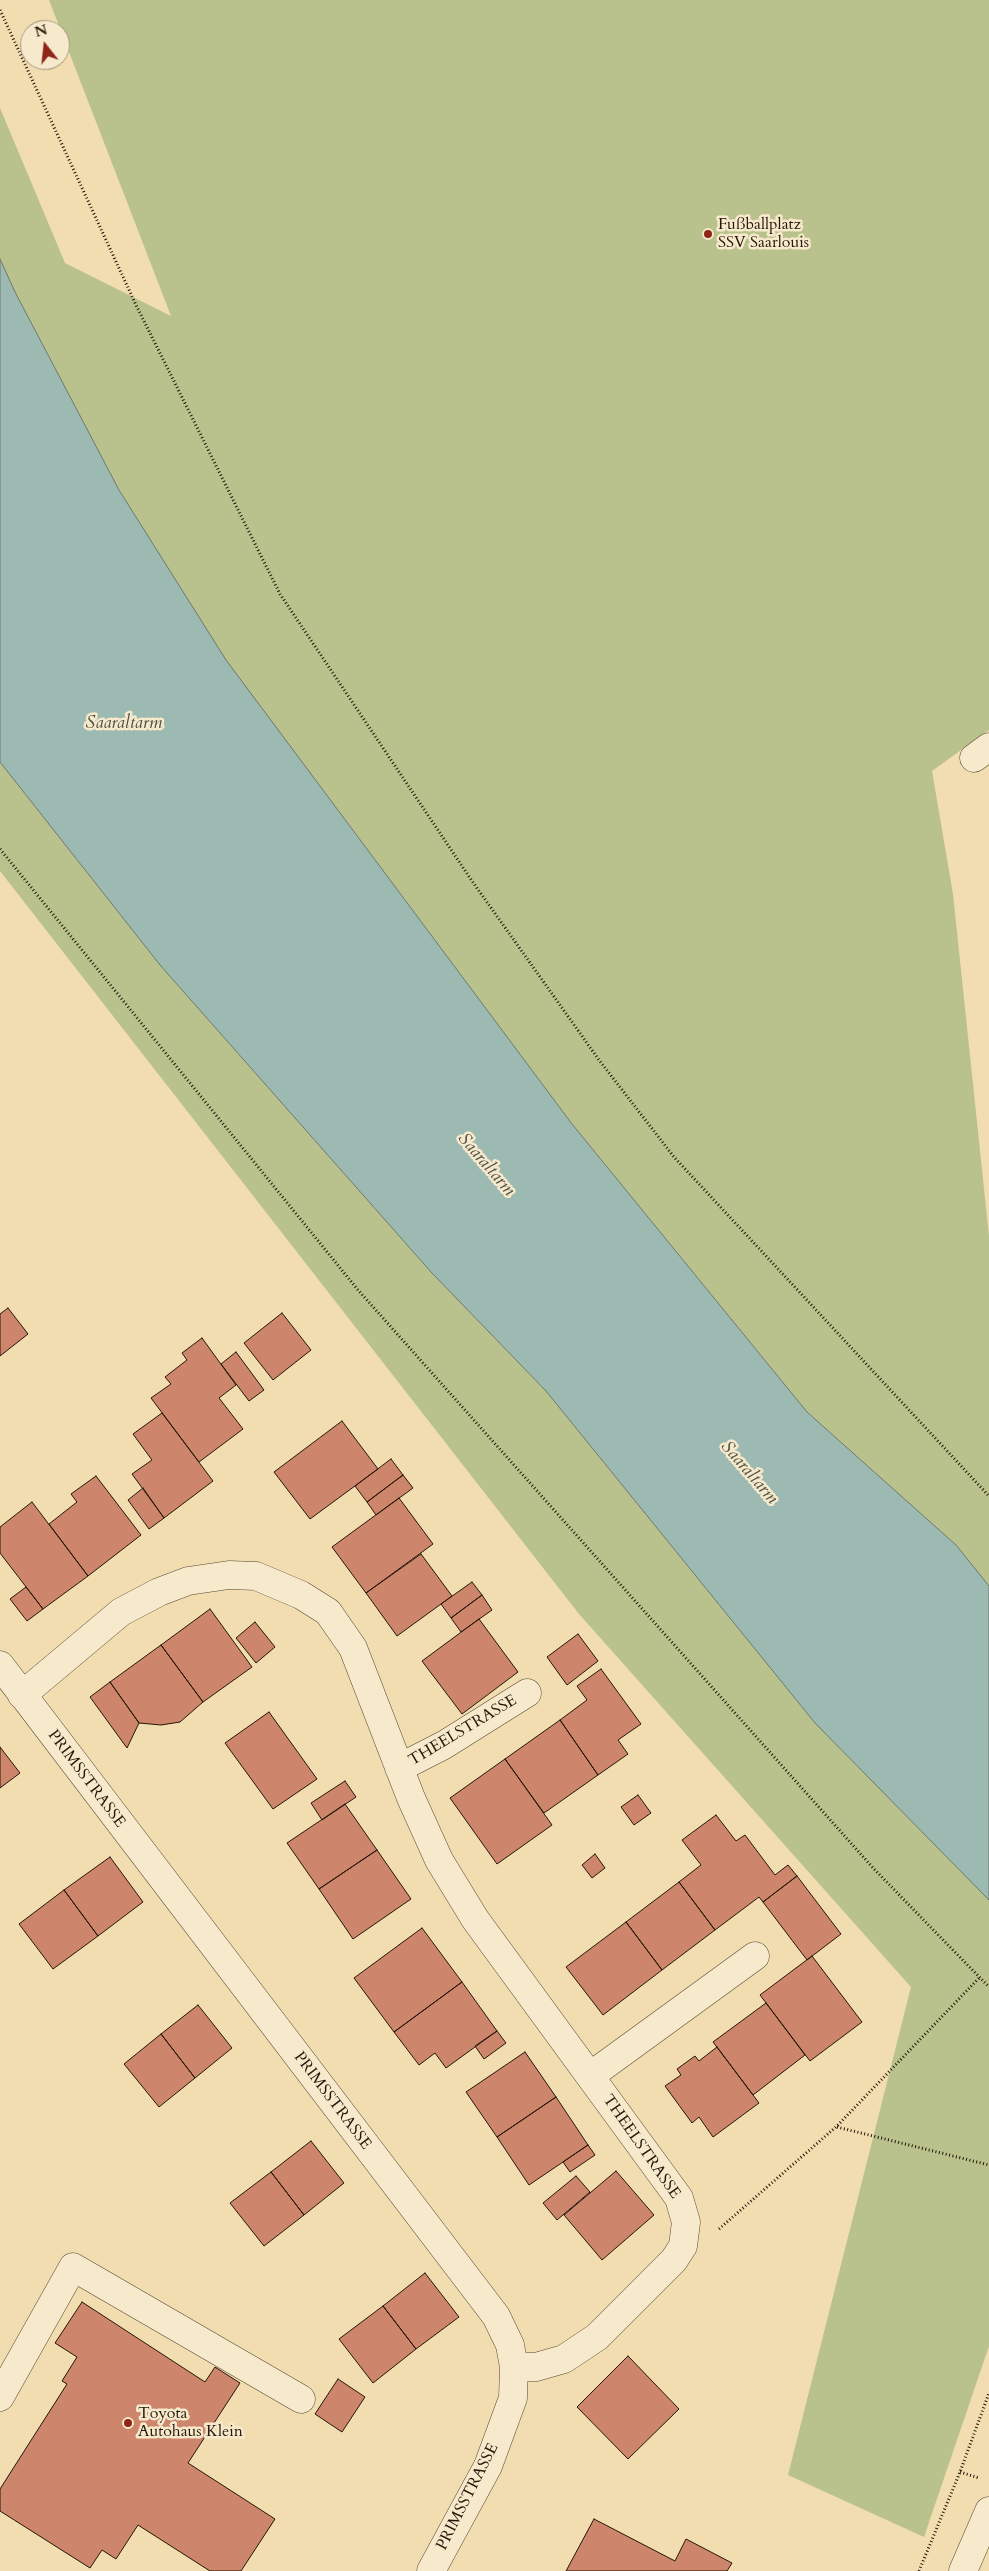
<!DOCTYPE html>
<meta charset="utf-8">
<style>
body{margin:0}
#map{position:relative;width:989px;height:2571px;overflow:hidden;background:#f1ddb0;font-family:Cardo,serif}
canvas{display:block}
.north{position:absolute;left:20px;top:20px;width:50px;height:50px;box-sizing:border-box;background:#f6e9cc;border:1px solid #a2957e;border-radius:50%;rotate:344deg;font-size:14px;font-weight:700;line-height:20px;text-align:center;color:#241608}
.north::after{content:'';display:block;margin:auto;width:18px;height:22px;background:#8f2418;clip-path:polygon(50% 0,100% 100%,50% 72%,0 100%)}
</style>
<div id="map">
<canvas width="989" height="2571"></canvas>
<div class="north">N</div>
</div>
<script>
const g = document.querySelector('canvas').getContext('2d');
g.lineJoin = 'round';
function fill(path, color) { g.fillStyle = color; g.fill(path, 'evenodd'); }
const poly = rows => new Path2D(rows.map(r => 'M' + r).join(''));
function stroke(path, color, width, dash) { g.strokeStyle = color; g.lineWidth = width; g.lineCap = dash ? 'butt' : 'round'; g.setLineDash(dash || []); g.stroke(path); }
function label(font, color, halo, rows, align = 'center') {
  g.font = font + ' Cardo,serif'; g.lineWidth = 5; g.setLineDash([]); g.textBaseline = 'middle'; g.strokeStyle = halo; g.fillStyle = color; for (const [text, x, y, turn = 0] of rows) {
    g.save(); g.translate(x, y); g.rotate((+turn || 0) * Math.PI / 180); g.textAlign = isNaN(turn) ? turn : align; if (halo) g.strokeText(text, 0, 0); g.fillText(text, 0, 0); g.restore();
  }
}
const green = poly([
 [49,0,989,0,989,730,932,771,953,894,989,1236,989,1586,956,1545,807,1412,572,1124,225,660,119,490,15,292,0,259,0,108,65,263,171,316],
 [0,762,160,965,431,1272,546,1391,815,1723,989,1900,989,2346,924,2537,788,2475,911,1987,579,1614,0,871]
]);
const water = poly([
 [0,259,15,292,119,490,226,660,572,1124,807,1412,956,1545,989,1586,989,1900,815,1723,546,1391,431,1272,160,965,0,762,0,259]
]);
const building = poly([
 [8,1308,28,1334,0,1356,0,1314,8,1308],
 [282,1313,311,1350,273,1380,244,1343,282,1313],
 [202,1338,236,1385,219,1398,243,1429,199,1462,151,1398,171,1384,165,1377,187,1360,182,1353,202,1338],
 [236,1352,264,1390,249,1401,221,1364,236,1352],
 [162,1413,213,1481,164,1518,132,1474,152,1460,133,1434,162,1413],
 [342,1421,378,1469,310,1519,274,1472,342,1421],
 [391,1459,403,1475,367,1502,355,1486,391,1459],
 [403,1475,413,1488,376,1515,367,1502,403,1475],
 [96,1476,141,1535,88,1576,49,1524,77,1502,71,1494,96,1476],
 [143,1488,164,1518,149,1529,128,1500,143,1488],
 [399,1498,433,1544,366,1593,332,1547,399,1498],
 [32,1502,88,1576,43,1609,0,1553,0,1527,32,1502],
 [421,1554,452,1596,397,1636,366,1593,421,1554],
 [472,1582,482,1595,451,1618,441,1604,472,1582],
 [26,1587,43,1609,27,1621,10,1599,26,1587],
 [482,1595,492,1610,461,1632,451,1618,482,1595],
 [210,1609,252,1667,203,1702,161,1645,210,1609],
 [479,1619,518,1672,462,1714,422,1661,479,1619],
 [255,1622,275,1647,256,1663,236,1638,255,1622],
 [578,1634,598,1661,567,1685,547,1657,578,1634],
 [161,1645,203,1702,180,1722,161,1725,139,1723,110,1682,161,1645],
 [601,1669,641,1724,618,1740,628,1754,598,1775,560,1720,587,1700,577,1686,601,1669],
 [110,1682,139,1723,127,1748,90,1697,110,1682],
 [269,1712,317,1779,273,1809,225,1743,269,1712],
 [560,1720,598,1775,544,1813,505,1759,560,1720],
 [0,1747,20,1773,0,1788,0,1747],
 [505,1759,552,1825,497,1864,450,1798,505,1759],
 [345,1781,356,1797,322,1820,311,1803,345,1781],
 [638,1795,651,1813,634,1825,621,1807,638,1795],
 [345,1804,377,1850,319,1889,287,1843,345,1804],
 [716,1815,736,1841,745,1835,775,1875,788,1865,797,1876,763,1902,759,1897,715,1930,679,1882,701,1865,682,1840,716,1815],
 [377,1850,411,1899,353,1939,319,1889,377,1850],
 [595,1854,605,1868,592,1878,582,1865,595,1854],
 [110,1857,143,1902,98,1936,64,1890,110,1857],
 [797,1876,841,1934,807,1960,763,1902,797,1876],
 [679,1882,715,1930,662,1970,626,1922,679,1882],
 [64,1890,98,1936,53,1969,19,1924,64,1890],
 [626,1922,662,1970,603,2015,566,1967,626,1922],
 [422,1928,462,1982,394,2032,354,1978,422,1928],
 [812,1956,862,2022,810,2061,760,1995,812,1956],
 [462,1982,497,2031,446,2068,435,2053,419,2065,394,2032,462,1982],
 [766,2003,805,2055,753,2095,713,2042,766,2003],
 [198,2005,232,2048,195,2078,161,2034,198,2005],
 [497,2031,506,2043,484,2059,475,2046,497,2031],
 [161,2034,195,2078,159,2107,124,2064,161,2034],
 [717,2047,759,2103,713,2137,699,2117,692,2123,665,2086,681,2075,677,2069,695,2056,699,2061,717,2047],
 [525,2052,556,2097,497,2137,466,2092,525,2052],
 [556,2097,588,2145,529,2185,497,2137,556,2097],
 [311,2141,344,2183,304,2215,271,2172,311,2141],
 [588,2145,595,2155,570,2172,563,2162,588,2145],
 [616,2171,654,2215,602,2260,564,2215,616,2171],
 [271,2172,304,2215,264,2246,230,2203,271,2172],
 [576,2176,590,2192,557,2220,543,2203,576,2176],
 [425,2273,459,2317,416,2349,383,2306,425,2273],
 [82,2302,205,2382,215,2367,240,2383,188,2463,275,2519,241,2571,210,2571,138,2525,116,2559,102,2550,90,2568,0,2511,0,2489,67,2384,62,2381,77,2357,55,2343,82,2302],
 [383,2306,416,2349,373,2383,339,2339,383,2306],
 [628,2356,679,2409,628,2459,577,2407,628,2356],
 [338,2379,365,2397,342,2432,315,2414,338,2379],
 [594,2519,675,2561,686,2539,732,2563,727,2571,566,2571,594,2519]
]);
const path = poly([
 [0,10,136,305,280,594,472,881,599,1060,674,1157,989,1496],
 [0,849,358,1290,874,1869,989,1987],
 [837,2127,989,2165],
 [719,2229,837,2126,979,1978],
 [960,2472,979,2478],
 [919,2571,960,2472,989,2393]
]);
const minor = poly([
 [974,758,989,747],
 [0,1665,496,2316,510,2345,514,2367,513,2398,488,2466,431,2571],
 [22,1695,121,1612,159,1592,188,1581,229,1575,256,1576,301,1595,328,1612,353,1648,411,1798,439,1860,475,1919,679,2198,686,2222,683,2246,674,2260,597,2337,564,2359,536,2367,514,2367],
 [399,1768,444,1745,527,1693],
 [590,2076,755,1956],
 [0,2397,73,2267,301,2399],
 [963,2571,989,2511]
]);
const markers = [
 [708,234,5,"#8f2418"],
 [128,2423,5,"#8f2418"]
];
const poiNames = [
 ["Fußballplatz",718,225],
 ["SSV Saarlouis",718,243],
 ["Toyota",138,2414],
 ["Autohaus Klein",138,2432]
];
const streetNames = [
 ["THEELSTRASSE",463,1731,-31],
 ["PRIMSSTRASSE",86,1779,53],
 ["PRIMSSTRASSE",332,2101,53],
 ["THEELSTRASSE",641,2147,55],
 ["PRIMSSTRASSE",468,2497,-63]
];
const waterNames = [
 ["Saaraltarm",124,724],
 ["Saaraltarm",486,1165,49],
 ["Saaraltarm",749,1473,49]
];
fill(green, '#b9c18c');
fill(water, '#9cbab2');
stroke(water, '#6c786e', 1);
fill(building, '#cd866c');
stroke(building, '#241608', 1);
stroke(minor, '#574832', 29);
stroke(path, '#241608', 3, [1, 2.5]);
stroke(minor, '#f6e9cc', 28);
for (const [x, y, r, color] of markers) { const dot = new Path2D(); dot.arc(x, y, r, 0, 2 * Math.PI); g.fillStyle = color; g.fill(dot); stroke(dot, '#f6e9cc', 2); }
label('16px', '#241608', '#f6e9cc', poiNames, 'left');
label('16px', '#241608', '#f6e9cc', streetNames);
label('italic 18px', '#4e4f44', '#f6e9cc', waterNames);
</script>
